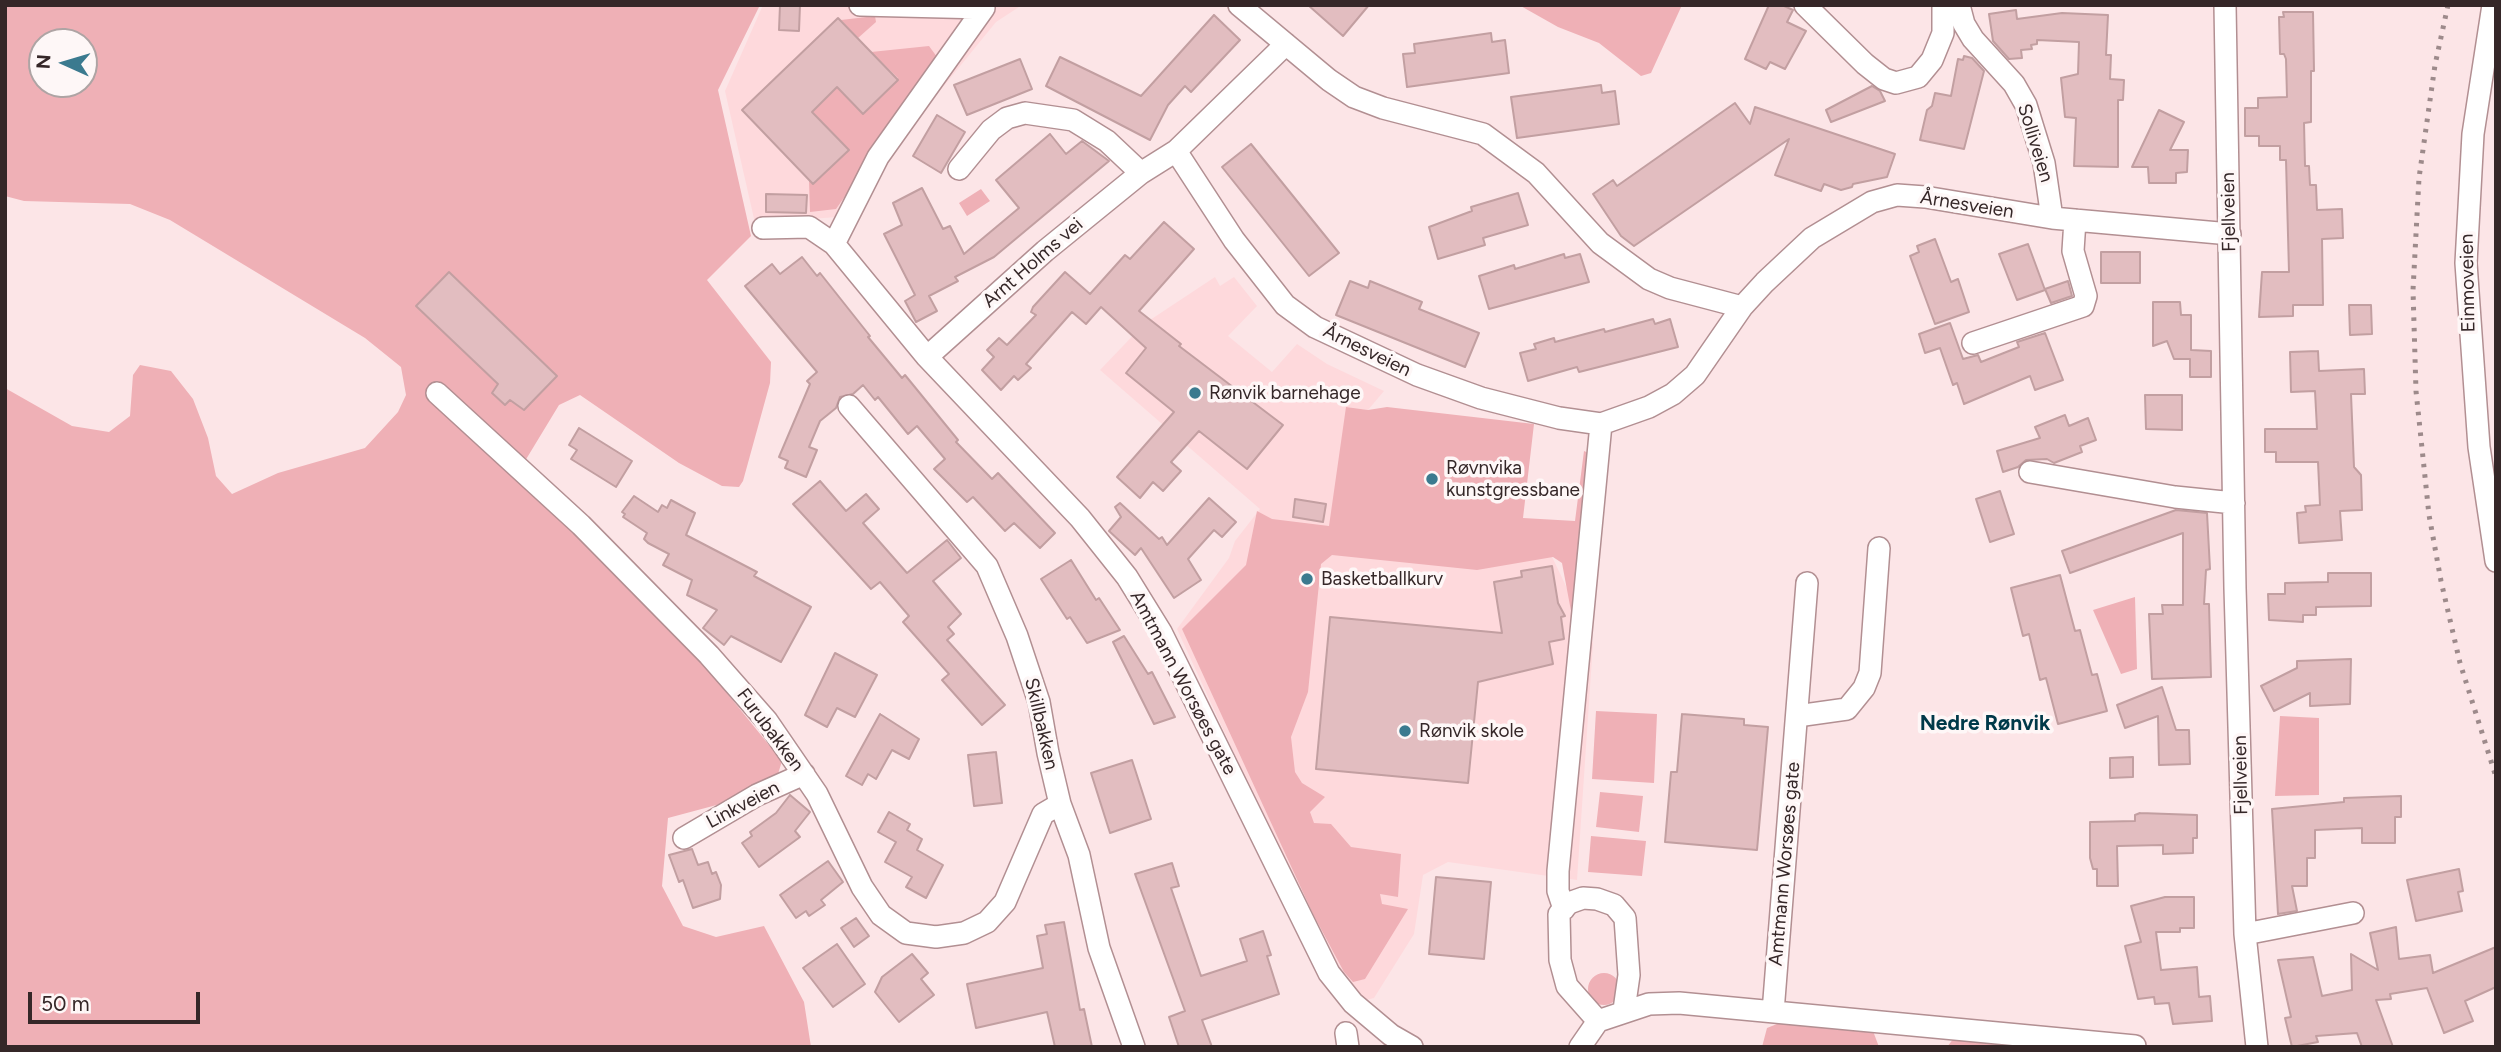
<!DOCTYPE html>
<meta charset="utf-8">
<style>
body{margin:0}
#map{position:relative;width:2501px;height:1052px;overflow:hidden;background:#fce5e7;font-family:Figtree,sans-serif}
canvas{display:block}
.frame{position:absolute;inset:0;border:7px solid #352728;pointer-events:none}
.north{position:absolute;left:28px;top:28px;width:70px;height:70px;box-sizing:border-box;background:#fef7f7;border:2px solid #aea4a4;border-radius:50%;rotate:274deg;font-size:19px;font-weight:700;line-height:28px;text-align:center;color:#352728}
.north::after{content:'';display:block;margin:auto;width:24px;height:32px;background:#3b7a8f;clip-path:polygon(50% 0,100% 100%,50% 72%,0 100%)}
.scale{position:absolute;left:28px;top:992px;width:172px;height:32px;box-sizing:border-box;border:4px solid #352728;border-top:0;padding-left:9px;font-size:21px;line-height:24px;white-space:nowrap;color:#352728;-webkit-text-stroke:5px #fef7f7;paint-order:stroke}
</style>
<div id="map">
<canvas width="2501" height="1052"></canvas>
<div class="frame"></div>
<div class="north">N</div>
<div class="scale">50 m</div>
</div>
<script>
const g = document.querySelector('canvas').getContext('2d');
g.lineJoin = 'round';
function fill(path, color) { g.fillStyle = color; g.fill(path, 'evenodd'); }
const poly = rows => new Path2D(rows.map(r => 'M' + r).join(''));
function stroke(path, color, width, dash) { g.strokeStyle = color; g.lineWidth = width; g.lineCap = dash ? 'butt' : 'round'; g.setLineDash(dash || []); g.stroke(path); }
function label(font, color, halo, rows, align = 'center') {
  g.font = font + ' Figtree,sans-serif'; g.lineWidth = 7; g.setLineDash([]); g.textBaseline = 'middle'; g.strokeStyle = halo; g.fillStyle = color; for (const [text, x, y, turn = 0] of rows) {
    g.save(); g.translate(x, y); g.rotate((+turn || 0) * Math.PI / 180); g.textAlign = isNaN(turn) ? turn : align; if (halo) g.strokeText(text, 0, 0); g.fillText(text, 0, 0); g.restore();
  }
}
const built = poly([
 [763,5,1022,5,996,22,837,217,755,223,725,91],
 [1215,277,1220,286,1234,277,1257,306,1228,336,1272,372,1297,344,1327,364,1384,391,1368,410,1347,407,1545,542,1593,643,1577,880,1448,862,1423,875,1414,934,1374,998,1362,1001,1336,967,1295,886,1177,629,1229,558,1235,541,1260,509,1100,370,1144,324]
]);
const green = poly([
 [5,5,760,5,718,90,751,236,707,280,771,362,770,383,743,481,739,487,722,486,679,463,580,395,559,405,525,461,546,506,709,671,782,761,778,774,724,803,668,818,662,886,683,926,716,937,764,926,804,1002,811,1047,5,1047,5,388,72,426,109,432,130,416,133,375,140,365,171,371,193,399,208,438,216,476,232,494,278,473,365,448,398,412,406,395,401,367,365,338,170,220,130,204,24,201,5,196],
 [42,42,84,42,84,84,42,84],
 [1519,5,1682,5,1651,73,1641,76,1599,43,1558,27],
 [875,16,876,22,858,38,841,20],
 [929,46,940,61,836,209,810,212,809,180,845,146,807,106,833,81,862,111,898,78,871,52],
 [981,189,990,201,967,216,959,203],
 [1346,407,1368,410,1387,407,1534,424,1523,518,1575,521,1584,451,1593,455,1574,627,1562,563,1553,557,1477,570,1332,555,1321,564,1308,692,1291,737,1295,772,1302,783,1325,797,1310,812,1314,823,1331,824,1351,847,1401,854,1398,897,1380,894,1382,904,1408,909,1365,979,1353,982,1344,972,1313,914,1182,629,1246,565,1257,511,1272,519,1329,526],
 [2135,597,2137,669,2121,674,2093,610],
 [1596,711,1657,714,1654,783,1592,779],
 [2280,716,2319,718,2319,795,2275,796],
 [1600,792,1643,796,1639,832,1596,827],
 [1591,836,1646,841,1642,876,1588,872],
 '1588 989a16 16 0 1 1 32 0a16 16 0 1 1-32 0Z',
 [1782,1022,1873,1031,1879,1047,1762,1047,1767,1028],
 [1954,1038,2007,1043,2016,1047,1947,1047]
]);
const building = poly([
 [780,5,800,5,799,31,779,30,780,5],
 [1308,5,1369,5,1343,36,1308,5],
 [1769,5,1782,5,1793,10,1787,22,1806,31,1785,69,1770,62,1766,69,1745,59,1769,5],
 [2016,10,2017,19,2062,13,2108,15,2106,55,2111,55,2110,79,2124,80,2123,100,2118,100,2118,167,2074,166,2076,118,2065,117,2061,78,2078,74,2079,42,2037,40,2037,44,2031,45,2032,49,2021,50,2022,58,2009,59,1993,41,1989,14,2016,10],
 [2283,12,2313,12,2314,71,2311,71,2311,122,2304,123,2305,166,2309,166,2310,185,2316,185,2317,210,2342,209,2343,238,2322,239,2323,305,2293,305,2293,316,2259,317,2262,272,2289,272,2286,160,2280,160,2280,146,2259,146,2259,136,2245,136,2245,108,2258,108,2258,98,2287,97,2286,59,2284,54,2280,54,2279,17,2284,17,2283,12],
 [1214,15,1240,40,1191,92,1185,86,1168,105,1150,140,1046,86,1060,57,1141,96,1214,15],
 [838,18,898,80,863,114,837,87,812,112,849,150,813,184,742,110,838,18],
 [1491,33,1492,42,1505,40,1509,73,1407,87,1403,54,1415,53,1414,44,1491,33],
 [1964,56,1972,58,1984,71,1964,149,1920,140,1927,110,1932,106,1935,93,1951,96,1958,59,1963,60,1964,56],
 [1020,59,1032,89,967,115,954,85,1020,59],
 [1601,85,1602,93,1615,91,1619,124,1517,138,1511,97,1601,85],
 [1872,86,1880,91,1885,101,1831,122,1826,110,1872,86],
 [1735,103,1750,124,1755,107,1895,154,1887,177,1853,184,1852,187,1841,190,1824,184,1821,191,1775,175,1789,139,1634,246,1621,236,1593,194,1613,180,1617,186,1735,103],
 [2159,110,2184,122,2170,150,2188,150,2187,172,2176,173,2176,183,2149,183,2148,167,2132,167,2159,110],
 [937,115,965,132,941,173,913,156,937,115],
 [1050,134,1066,154,1082,141,1109,161,994,257,955,277,958,281,929,296,937,311,916,322,905,301,915,295,884,234,902,225,893,203,922,188,943,229,950,226,964,254,1019,208,996,180,1050,134],
 [1251,144,1339,253,1309,276,1222,167,1251,144],
 [1518,193,1528,225,1483,238,1485,245,1438,259,1429,227,1472,211,1471,207,1518,193],
 [766,194,807,195,806,213,766,212,766,194],
 [1164,222,1194,249,1139,311,1181,344,1179,346,1283,425,1247,469,1199,431,1171,462,1181,471,1163,491,1153,482,1140,498,1117,477,1174,412,1126,373,1146,348,1101,307,1086,324,1072,312,1026,364,1031,368,1018,380,1014,376,1001,390,982,370,994,357,987,350,999,338,1007,345,1036,315,1031,312,1033,307,1065,272,1090,294,1125,255,1130,259,1164,222],
 [1935,239,1951,282,1958,279,1969,312,1935,324,1910,256,1919,252,1917,246,1935,239],
 [2028,244,2045,290,2017,300,1999,254,2028,244],
 [2101,252,2140,252,2140,283,2101,283,2101,252],
 [1564,254,1565,258,1580,254,1589,282,1489,309,1479,276,1514,265,1515,269,1564,254],
 [802,257,817,276,820,273,870,336,868,337,902,378,905,375,958,440,956,442,992,479,998,473,1055,533,1040,548,1014,523,1005,531,973,497,967,502,934,469,945,459,917,426,908,434,878,397,875,400,863,385,853,394,840,397,836,408,820,421,809,447,817,450,806,477,785,468,788,461,779,457,810,384,807,381,817,372,745,286,772,264,780,274,802,257],
 [449,272,557,376,524,410,510,400,505,405,492,393,498,384,416,306,449,272],
 [1350,281,1368,288,1370,281,1422,302,1419,309,1479,333,1465,367,1336,315,1350,281],
 [2068,281,2072,296,2051,303,2045,289,2068,281],
 [2153,302,2180,302,2181,315,2191,315,2191,350,2211,351,2211,377,2190,377,2190,359,2174,359,2167,341,2153,346,2153,302],
 [2349,305,2371,305,2372,334,2350,335,2349,305],
 [1653,319,1655,324,1670,319,1678,347,1579,372,1577,367,1528,381,1520,353,1536,349,1534,344,1554,338,1555,342,1604,329,1605,332,1653,319],
 [1950,323,1963,359,1978,355,1981,362,2019,347,2017,342,2045,333,2063,380,2035,390,2030,376,1964,404,1957,383,1953,385,1940,348,1925,353,1919,334,1950,323],
 [2318,351,2319,371,2364,369,2365,394,2351,394,2354,467,2361,475,2362,510,2340,511,2342,540,2299,543,2297,513,2306,512,2305,506,2320,505,2318,462,2276,462,2276,452,2265,452,2265,429,2317,429,2315,391,2291,392,2290,352,2318,351],
 [2145,395,2182,395,2182,430,2146,429,2145,395],
 [2065,415,2069,426,2088,418,2096,440,2080,446,2082,452,2054,463,2047,459,2026,460,2018,467,2003,472,1997,451,2040,438,2035,427,2065,415],
 [579,428,632,461,616,487,571,459,577,450,569,445,579,428],
 [820,481,846,511,866,494,879,509,863,523,907,573,947,540,961,558,933,581,961,614,948,627,954,634,947,640,1005,705,982,725,942,680,949,674,903,622,909,616,880,582,871,589,793,504,820,481],
 [2000,491,2014,534,1990,542,1976,499,2000,491],
 [634,496,658,512,662,505,667,508,671,500,695,513,686,535,757,572,754,576,811,607,781,662,731,636,724,645,703,628,717,610,687,595,692,580,663,565,669,554,648,543,644,539,647,533,623,517,625,514,622,512,634,496],
 [1209,498,1236,522,1222,537,1214,530,1188,559,1201,580,1174,598,1141,548,1135,555,1109,531,1121,517,1115,507,1120,503,1159,539,1162,537,1167,545,1209,498],
 [1295,499,1326,504,1323,522,1293,517,1295,499],
 [2176,510,2207,513,2210,569,2206,570,2204,604,2209,604,2211,677,2152,679,2149,614,2163,614,2162,605,2183,605,2183,533,2070,573,2062,551,2176,510],
 [1071,560,1096,600,1099,598,1120,630,1087,643,1070,617,1067,619,1041,579,1071,560],
 [1552,566,1558,603,1565,616,1561,617,1564,639,1549,642,1553,664,1478,682,1468,783,1316,769,1330,617,1502,633,1494,582,1522,577,1521,571,1552,566],
 [2328,573,2371,573,2371,606,2316,607,2316,615,2303,615,2303,622,2269,620,2268,594,2285,594,2285,583,2328,582,2328,573],
 [2060,575,2075,631,2080,630,2092,675,2097,674,2107,711,2058,724,2046,678,2040,680,2029,634,2023,636,2011,588,2060,575],
 [1124,636,1148,674,1152,672,1175,717,1154,724,1113,642,1124,636],
 [835,653,877,675,855,717,837,708,827,727,805,715,835,653],
 [2351,659,2350,704,2310,706,2310,693,2274,711,2261,686,2297,668,2297,661,2351,659],
 [2162,687,2176,730,2189,730,2190,764,2159,765,2158,716,2125,728,2117,705,2162,687],
 [880,714,919,739,909,759,892,750,876,779,868,774,862,785,846,776,880,714],
 [1682,714,1744,719,1744,725,1768,727,1757,850,1665,842,1671,772,1677,772,1682,714],
 [996,752,1002,803,974,806,968,755,996,752],
 [2133,757,2133,777,2110,778,2110,758,2133,757],
 [1132,760,1151,819,1110,833,1091,773,1132,760],
 [790,795,810,812,795,831,800,837,759,867,742,843,752,836,750,832,776,813,790,795],
 [2401,796,2401,817,2395,817,2395,843,2362,843,2362,828,2315,830,2315,858,2307,858,2307,886,2292,886,2297,911,2278,914,2272,809,2344,802,2344,798,2401,796],
 [889,812,910,824,907,830,922,839,917,850,943,865,926,898,906,887,912,877,885,862,896,842,878,832,889,812],
 [2140,813,2197,815,2197,838,2193,838,2193,853,2163,854,2163,845,2117,846,2118,886,2097,886,2097,869,2093,869,2090,858,2090,822,2135,821,2135,815,2140,813],
 [692,849,698,865,708,862,712,874,716,872,721,885,720,899,693,908,683,880,679,882,669,855,692,849],
 [828,861,843,882,821,900,825,905,809,916,806,911,796,918,780,895,828,861],
 [1172,863,1179,886,1171,888,1201,976,1247,961,1240,939,1263,931,1271,955,1267,956,1279,994,1202,1020,1212,1047,1179,1047,1169,1017,1185,1011,1135,874,1172,863],
 [2459,869,2463,891,2458,892,2462,911,2416,921,2407,880,2459,869],
 [1436,877,1491,882,1484,959,1429,954,1436,877],
 [2165,897,2194,897,2194,928,2180,928,2180,932,2156,932,2161,970,2197,967,2199,997,2210,996,2212,1021,2173,1024,2169,1003,2155,1004,2154,997,2138,999,2125,946,2141,942,2131,906,2165,897],
 [856,918,869,936,854,947,841,928,856,918],
 [1064,922,1080,1010,1084,1009,1092,1047,1055,1047,1047,1012,976,1028,967,984,1043,968,1037,936,1047,934,1045,925,1064,922],
 [2396,927,2399,959,2430,955,2433,973,2496,947,2496,987,2465,1001,2473,1021,2444,1033,2427,988,2390,994,2391,999,2376,1000,2393,1047,2362,1047,2357,1033,2316,1036,2318,1042,2292,1047,2285,1018,2291,1017,2278,960,2313,957,2322,996,2352,990,2351,954,2378,970,2370,933,2396,927],
 [837,944,865,984,833,1007,803,968,837,944],
 [912,954,928,973,921,979,934,995,899,1022,875,992,882,977,912,954]
]);
const street = poly([
 [1239,5,1329,80,1354,97,1383,108,1483,134,1536,173,1600,243,1649,279,1670,288,1742,307],
 [1805,5,1865,64,1884,79,1896,83,1918,77,1932,60,1943,33,1943,5],
 [1959,5,1964,24,1973,39,2014,84,2026,105,2044,163,2052,218],
 [2225,5,2235,588,2245,934,2257,1047],
 [2493,5,2473,134,2466,263,2479,447,2496,561],
 [1176,151,1234,240,1285,305,1315,327,1417,375,1481,398,1559,418,1601,424,1649,407,1673,394,1695,375,1742,307,1765,282,1812,238,1872,202,1897,195,1925,197,2052,218,2230,234],
 [959,169,991,130,1007,118,1025,113,1073,120,1107,141,1141,173],
 [763,228,809,227,834,244,927,357,1080,518,1127,577,1161,632,1329,973,1353,1003,1391,1035,1412,1047],
 [834,244,878,157,984,8,860,5],
 [1973,343,2083,306,2086,296,2073,251,2075,220],
 [927,357,1045,251,1141,173,1176,151,1286,44],
 [437,393,581,525,709,655,767,721,817,794,862,887,881,915,906,933,936,937,964,933,987,922,1005,902,1043,814,1060,804],
 [849,406,987,566,1017,636,1039,702,1048,753,1060,804,1079,855,1099,948,1134,1047],
 [2030,472,2175,497,2234,503],
 [1797,716,1847,709,1864,688,1870,673,1879,548],
 [684,838,757,795,804,774],
 [1564,909,1558,891,1558,871,1601,424],
 [2245,934,2353,913],
 [1773,1012,1807,583],
 [1598,1021,1567,986,1560,960,1559,914,1569,903,1583,898,1597,899,1614,905,1625,918,1629,975,1624,1010],
 [1346,1033,1348,1047],
 [1580,1047,1598,1021,1649,1004,1679,1003,2135,1046]
]);
const rail = poly([
 [2448,5,2435,65,2419,178,2413,290,2416,391,2429,515,2441,581,2460,663,2496,777]
]);
const markers = [
 [1195,393,7,"#3b7a8f"],
 [1432,479,7,"#3b7a8f"],
 [1307,579,7,"#3b7a8f"],
 [1405,731,7,"#3b7a8f"]
];
const streetNames = [
 ["Solliveien",2035,143,73],
 ["Årnesveien",1967,205,9],
 ["Fjellveien",2229,212,-91],
 ["Arnt Holms vei",1033,263,-41],
 ["Einmoveien",2468,283,-91],
 ["Årnesveien",1367,351,26],
 ["Amtmann Worsøes gate",1183,683,62],
 ["Skillbakken",1041,724,77],
 ["Furubakken",770,730,53],
 ["Fjellveien",2241,775,-91],
 ["Linkveien",743,805,-28],
 ["Amtmann Worsøes gate",1785,864,-85]
];
const poiNames = [
 ["Rønvik barnehage",1209,393],
 ["Røvnvika",1446,468],
 ["kunstgressbane",1446,490],
 ["Basketballkurv",1321,579],
 ["Rønvik skole",1419,731]
];
const neighbourhoodNames = [
 ["Nedre Rønvik",1985,724]
];
fill(built, '#fed9dc');
fill(green, '#efb0b6');
fill(building, '#e2bdc0');
stroke(building, '#c29fa1', 2);
stroke(street, '#b28f92', 24);
stroke(street, '#fff', 21);
stroke(rail, '#9d8a8b', 5, [3.5, 7]);
for (const [x, y, r, color] of markers) { const dot = new Path2D(); dot.arc(x, y, r, 0, 2 * Math.PI); g.fillStyle = color; g.fill(dot); stroke(dot, '#fef7f7', 2.5); }
label('19px', '#352728', '#fef7f7', streetNames);
label('19px', '#352728', '#fef7f7', poiNames, 'left');
label('bold 21px', '#003949', '#fef7f7', neighbourhoodNames);
</script>
